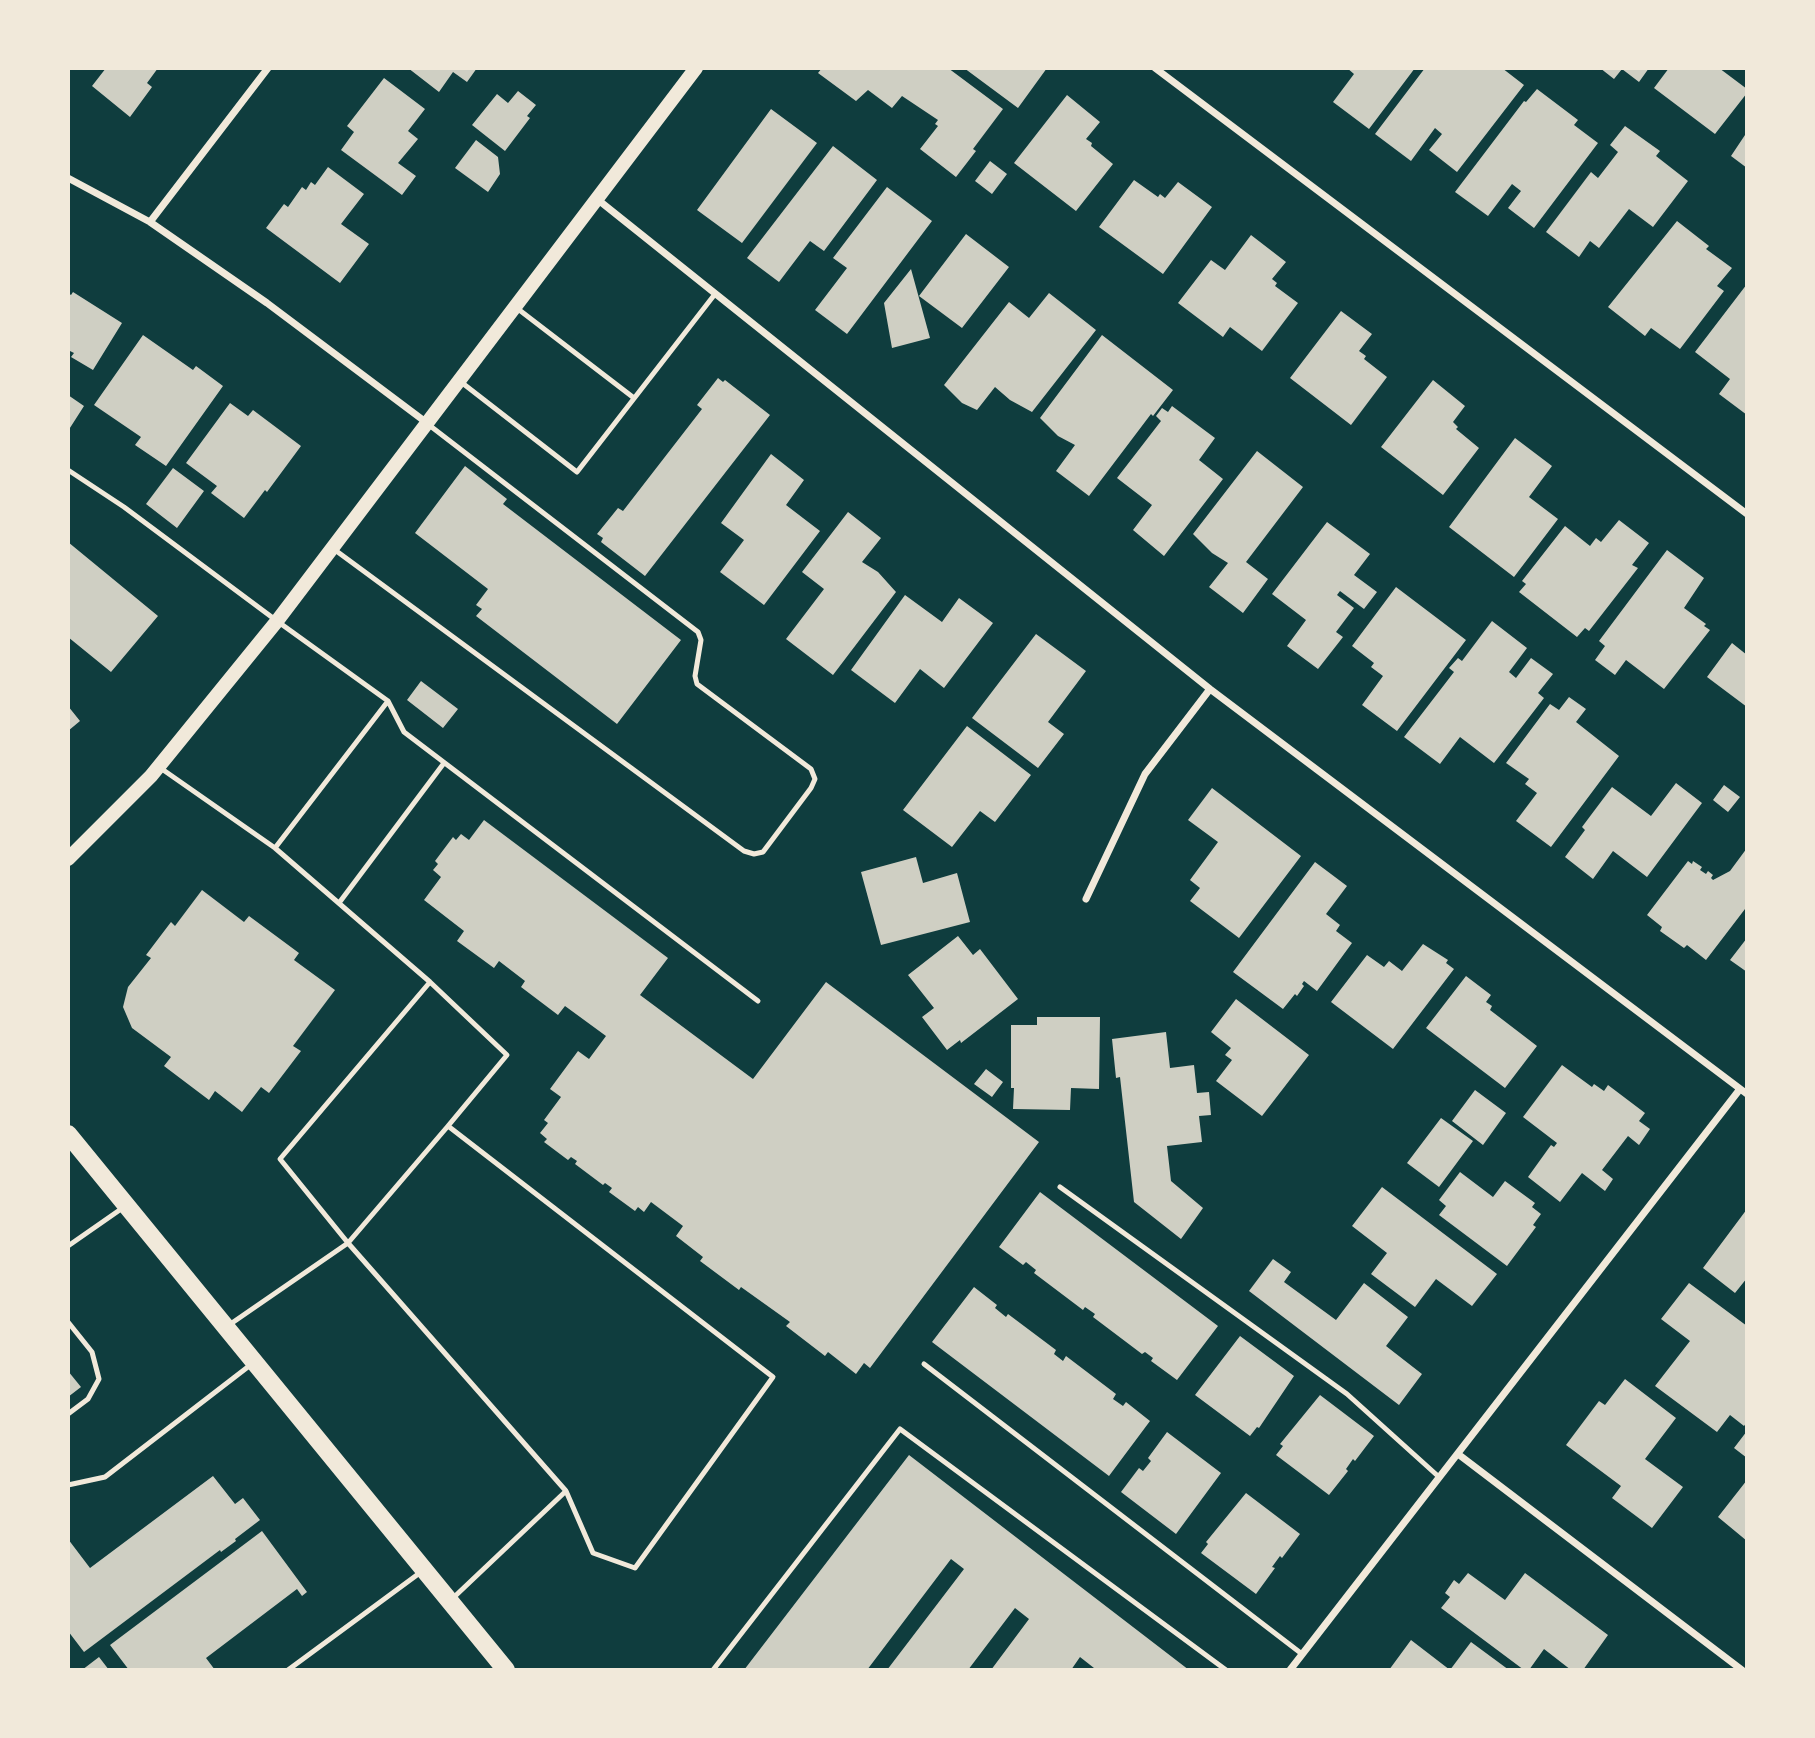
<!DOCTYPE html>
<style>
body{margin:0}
#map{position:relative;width:1815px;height:1738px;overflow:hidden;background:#0f3d3e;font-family:Commissioner,sans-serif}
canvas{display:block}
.frame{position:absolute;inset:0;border:70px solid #f1e9da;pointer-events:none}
</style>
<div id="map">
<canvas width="1815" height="1738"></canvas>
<div class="frame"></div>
</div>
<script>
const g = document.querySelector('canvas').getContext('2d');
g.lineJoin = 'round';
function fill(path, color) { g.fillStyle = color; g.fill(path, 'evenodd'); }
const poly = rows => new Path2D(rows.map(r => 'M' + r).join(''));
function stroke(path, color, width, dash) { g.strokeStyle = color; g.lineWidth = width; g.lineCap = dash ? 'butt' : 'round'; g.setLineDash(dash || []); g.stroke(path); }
const building = poly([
 [106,68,158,68,147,83,152,87,130,117,92,86],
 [408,68,477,68,467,82,453,72,439,92],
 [822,68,948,68,1003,109,973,149,976,151,956,177,920,149,938,126,935,124,938,120,902,96,892,108,868,90,856,101,818,73],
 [964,68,1047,68,1018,108],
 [1347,68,1415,68,1369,129,1333,102,1354,74],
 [1425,68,1502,68,1524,85,1457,172,1429,150,1442,134,1435,128,1411,161,1375,134],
 [1600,68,1649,68,1639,82,1622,69,1614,79],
 [1669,68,1719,68,1747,89,1747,93,1715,134,1654,88],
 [384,78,425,109,408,131,418,139,398,163,416,176,402,195,341,150,354,132,347,126],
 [1537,89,1578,120,1574,125,1598,143,1534,228,1508,208,1521,191,1512,184,1488,216,1455,192,1524,101,1526,102],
 [518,91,536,105,527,116,530,118,505,151,472,125,497,94,508,103],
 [1067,95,1100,122,1086,139,1092,143,1091,146,1113,164,1076,211,1014,163],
 [771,109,817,143,742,243,697,210],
 [1625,126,1660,151,1656,156,1688,181,1653,227,1629,209,1599,248,1590,241,1579,257,1546,232,1591,172,1598,178,1618,152,1610,145],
 [1747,132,1747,168,1731,156],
 [476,140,498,157,500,174,488,192,455,168],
 [833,146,877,180,824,251,810,241,779,282,747,258],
 [990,161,1007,174,992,194,975,181],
 [328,167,364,194,341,224,369,244,340,283,266,228,284,204,288,207,302,187,306,190,311,182,315,185],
 [1134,180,1158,197,1160,194,1165,198,1178,182,1212,207,1163,274,1099,227],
 [887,187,932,221,847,334,815,310,847,268,833,258],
 [1677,221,1709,246,1706,249,1732,268,1717,286,1724,291,1680,349,1651,328,1645,336,1608,307],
 [966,234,1009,267,962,328,919,296],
 [1251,235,1286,262,1272,279,1277,283,1275,286,1298,303,1262,351,1230,327,1223,337,1178,303,1211,260,1225,270],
 [911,269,930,338,892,348,884,303],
 [1747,284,1747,415,1719,394,1730,379,1695,352],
 [73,292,122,323,93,370,71,357,74,353,68,350,68,293,71,295],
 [1049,293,1096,330,1032,412,1010,400,995,387,977,410,962,403,944,385,1009,302,1029,318],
 [1341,311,1372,334,1359,351,1366,356,1364,359,1387,377,1351,425,1290,378],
 [143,335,193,370,196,366,223,386,166,466,135,445,141,437,94,405],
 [1102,335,1173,390,1153,416,1151,414,1089,496,1056,471,1075,445,1058,436,1040,418],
 [718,378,723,382,725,380,770,415,645,576,601,542,603,538,597,534,618,508,623,511,702,409,697,405],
 [1433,380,1465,406,1453,422,1458,427,1456,429,1479,448,1443,495,1381,447],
 [68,395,84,406,68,431],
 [230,403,248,416,253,410,301,446,267,492,265,490,244,518,211,493,217,486,186,463],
 [1172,406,1215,438,1199,460,1223,479,1164,556,1133,530,1152,505,1117,478,1161,421,1156,416,1162,408,1168,412],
 [1515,438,1552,466,1529,497,1558,519,1514,577,1449,527],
 [1257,451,1303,487,1246,562,1268,579,1243,613,1209,587,1228,563,1212,553,1193,534],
 [771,454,804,480,786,505,820,531,764,605,720,572,744,540,721,523],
 [465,466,507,499,503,504,681,640,617,724,476,616,482,609,476,605,488,589,415,533],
 [173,468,204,491,177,528,146,504],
 [848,512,881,538,862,562,878,572,896,592,833,675,786,639,824,589,802,572],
 [1619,520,1649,543,1632,565,1638,568,1589,631,1585,628,1577,637,1519,592,1526,584,1522,581,1565,526,1590,546,1596,538,1601,542],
 [1327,522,1370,554,1354,575,1377,592,1364,609,1340,591,1337,595,1354,608,1336,632,1343,637,1318,669,1287,646,1306,620,1272,594],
 [68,542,158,616,111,672,68,637],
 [1667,550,1704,578,1684,608,1706,624,1704,626,1710,630,1664,689,1626,660,1615,675,1595,660,1605,646,1599,641],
 [1396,587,1466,640,1397,731,1362,705,1383,676,1371,667,1374,663,1352,646],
 [905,595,942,622,959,598,993,623,944,688,920,669,895,703,851,670],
 [1492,621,1527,648,1509,672,1516,678,1531,658,1553,674,1538,693,1544,698,1494,763,1460,737,1440,764,1404,737,1454,672,1449,668,1458,658,1462,661],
 [1036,634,1086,671,1048,722,1064,734,1038,768,972,718],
 [1732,643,1747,655,1747,707,1707,677],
 [421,681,458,709,443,728,407,700],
 [1569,697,1586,709,1576,722,1619,756,1551,847,1516,821,1537,793,1525,784,1529,779,1506,763,1550,704,1559,710],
 [68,706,80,721,68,731],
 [967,726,1031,775,995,822,980,811,952,847,903,810],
 [1676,783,1702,803,1647,877,1613,851,1593,879,1565,857,1585,830,1582,827,1612,787,1651,816],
 [1724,785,1740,797,1728,812,1713,800],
 [1212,788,1301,856,1239,938,1190,901,1200,888,1190,880,1218,842,1188,820],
 [484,820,668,958,640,995,753,1079,826,982,1039,1142,870,1368,864,1363,856,1374,828,1352,825,1356,786,1326,790,1322,741,1287,739,1290,700,1261,703,1257,676,1236,683,1226,651,1202,644,1212,638,1207,635,1211,609,1192,612,1188,605,1183,603,1185,575,1164,577,1161,571,1157,568,1160,544,1142,547,1139,540,1133,548,1123,544,1120,561,1097,550,1089,578,1051,589,1059,606,1036,565,1006,558,1015,521,987,525,981,499,961,494,968,457,941,464,931,424,900,441,877,433,870,438,864,435,861,453,837,456,840,461,834,469,840],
 [1747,848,1747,911,1745,909,1706,960,1687,945,1684,948,1660,931,1662,927,1647,915,1688,861,1692,864,1693,861,1702,867,1700,870,1706,874,1708,871,1713,875,1711,878,1713,880,1730,871],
 [916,857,923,883,957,873,970,922,881,945,861,872],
 [1315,862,1347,886,1326,914,1340,925,1336,931,1352,943,1317,991,1304,981,1302,984,1304,986,1297,996,1295,994,1283,1009,1233,972],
 [202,890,244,922,249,916,299,953,294,960,335,990,293,1046,301,1051,269,1093,261,1087,242,1112,215,1091,209,1100,164,1066,171,1057,132,1028,123,1007,128,987,151,958,146,955,171,922,175,926],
 [958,936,973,955,980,949,1018,999,961,1043,960,1040,947,1050,922,1017,934,1008,908,975],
 [1747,938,1747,972,1730,960],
 [1423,944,1448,960,1446,963,1454,969,1393,1049,1331,1002,1367,955,1384,967,1389,961,1402,971],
 [1466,976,1491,995,1486,1002,1492,1006,1490,1010,1537,1046,1505,1088,1426,1028],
 [1236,999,1309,1055,1262,1116,1216,1081,1232,1060,1225,1055,1231,1048,1211,1032],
 [1037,1017,1100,1017,1099,1089,1071,1088,1070,1110,1013,1109,1014,1088,1011,1088,1011,1025,1037,1025],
 [1166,1032,1170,1068,1194,1065,1197,1093,1209,1092,1211,1115,1199,1116,1202,1142,1167,1146,1171,1181,1203,1208,1181,1239,1134,1202,1120,1077,1116,1078,1112,1039],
 [1562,1065,1592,1087,1594,1084,1604,1091,1608,1085,1645,1113,1639,1121,1650,1129,1639,1145,1628,1136,1602,1170,1613,1179,1605,1191,1582,1173,1560,1202,1528,1177,1551,1145,1554,1147,1557,1143,1523,1117],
 [986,1069,1003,1082,992,1097,974,1084],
 [1475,1090,1506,1113,1483,1145,1452,1121],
 [1441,1118,1473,1141,1439,1187,1407,1163],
 [1460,1172,1493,1197,1505,1181,1535,1203,1532,1207,1541,1214,1533,1225,1536,1227,1507,1266,1439,1215,1446,1206,1439,1200],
 [1382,1187,1497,1274,1472,1306,1436,1279,1415,1307,1371,1274,1387,1253,1352,1226],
 [1040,1192,1218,1326,1177,1380,1151,1361,1153,1358,1145,1352,1142,1354,1093,1317,1095,1314,1085,1307,1083,1310,1034,1273,1036,1270,1026,1262,1023,1265,999,1247],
 [1747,1209,1747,1278,1735,1293,1703,1268],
 [1273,1259,1291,1272,1284,1282,1336,1320,1364,1283,1408,1317,1386,1346,1422,1374,1399,1405,1249,1291],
 [1689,1283,1747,1326,1747,1422,1744,1426,1730,1415,1717,1432,1655,1386,1690,1341,1661,1319],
 [974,1287,997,1305,995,1308,1006,1317,1008,1314,1056,1350,1054,1354,1063,1361,1066,1356,1116,1394,1113,1399,1123,1406,1126,1402,1150,1421,1109,1476,932,1342],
 [1240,1336,1294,1376,1259,1428,1257,1427,1250,1436,1195,1395],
 [68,1371,81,1387,68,1397],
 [1625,1379,1676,1418,1645,1459,1683,1487,1652,1528,1612,1498,1621,1486,1566,1445,1599,1401,1605,1405],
 [1320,1395,1374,1436,1355,1461,1353,1459,1346,1469,1348,1471,1329,1495,1276,1455,1283,1446,1280,1444],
 [1747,1431,1747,1458,1734,1448],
 [1167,1432,1221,1473,1176,1534,1121,1492,1139,1468,1143,1471,1151,1461,1148,1458],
 [909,1455,1189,1670,1092,1670,1094,1668,1080,1657,1071,1670,991,1670,1029,1619,1015,1608,968,1670,887,1670,964,1569,951,1559,867,1670,744,1670],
 [213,1476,235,1504,243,1498,260,1520,235,1539,236,1541,221,1552,220,1550,84,1652,68,1631,68,1539,90,1568],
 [1747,1480,1747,1541,1718,1517],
 [1246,1493,1300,1534,1282,1558,1280,1556,1272,1567,1275,1568,1256,1594,1201,1553,1208,1544,1206,1542],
 [262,1531,307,1592,302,1596,297,1589,206,1658,215,1670,129,1670,110,1645],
 [1468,1573,1505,1600,1525,1573,1608,1635,1583,1670,1571,1670,1544,1649,1529,1670,1524,1670,1441,1608,1450,1597,1445,1593,1454,1580,1459,1584],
 [1411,1640,1450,1670,1471,1642,1509,1670,1389,1670],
 [99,1657,109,1670,82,1670]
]);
const service = poly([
 [518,309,634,398],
 [461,382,577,472,715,294],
 [68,470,124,507,277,621,388,701,275,848,159,767],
 [335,550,744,851,754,854,763,852,811,788,815,779,811,769,697,684,695,676,701,640,698,632,429,425],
 [388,701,404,732,758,1001],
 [339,903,444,763],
 [430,982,507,1055,448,1126,773,1377,635,1568,593,1553,566,1491],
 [448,1126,348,1243,566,1491,452,1599],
 [1060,1187,1347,1394,1439,1477],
 [68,1246,124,1207],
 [68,1322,92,1352,99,1379,88,1399,68,1414],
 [229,1325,348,1243,280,1159,430,982,275,848],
 [924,1364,1302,1654],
 [68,1485,105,1477,253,1363],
 [288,1670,421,1572],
 [713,1670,900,1429,1226,1670]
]);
const minor = poly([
 [1155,68,1747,514],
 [68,178,150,222,267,303,427,423],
 [597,199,1210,689,1747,1094],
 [150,222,268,68],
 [1086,899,1145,774,1210,689],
 [1458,1454,1742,1670],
 [1290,1670,1740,1089]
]);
const secondary = poly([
 [68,859,151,776,277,621,696,68]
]);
const primary = poly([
 [68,1134,506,1670]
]);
fill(building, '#cfcfc3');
stroke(service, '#f1e9da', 5);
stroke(minor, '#f1e9da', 7);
stroke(secondary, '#f1e9da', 14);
stroke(primary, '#f1e9da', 18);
</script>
